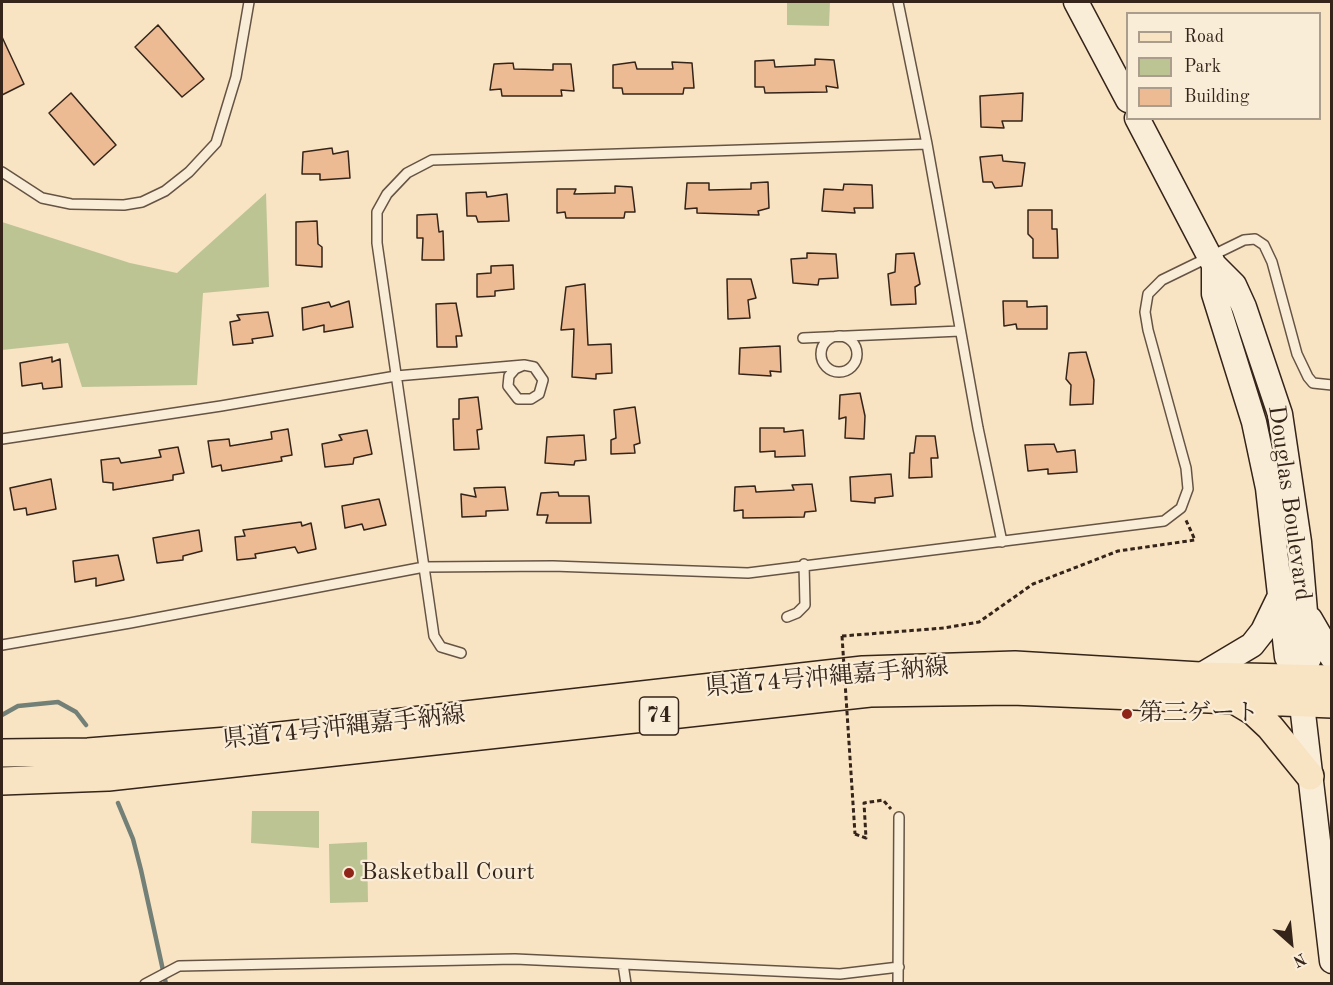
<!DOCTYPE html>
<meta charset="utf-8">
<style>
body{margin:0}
#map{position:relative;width:1333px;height:985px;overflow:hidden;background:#f8e3c3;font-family:"Old Standard TT",serif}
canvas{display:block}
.frame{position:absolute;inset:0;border:3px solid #342419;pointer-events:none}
.legend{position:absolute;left:1126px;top:12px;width:195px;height:108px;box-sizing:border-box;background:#faedd8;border:2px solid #ab9d8c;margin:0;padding:8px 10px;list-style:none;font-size:18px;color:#342419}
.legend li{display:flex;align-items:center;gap:12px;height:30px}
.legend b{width:30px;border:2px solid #ab9d8c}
.north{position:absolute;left:1261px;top:913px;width:60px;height:60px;-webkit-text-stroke:4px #faedd8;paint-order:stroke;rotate:153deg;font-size:16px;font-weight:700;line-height:24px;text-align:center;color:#342419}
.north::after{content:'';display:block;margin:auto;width:21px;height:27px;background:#342419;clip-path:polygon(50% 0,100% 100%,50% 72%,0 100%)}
</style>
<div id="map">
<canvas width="1333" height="985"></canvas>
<div class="frame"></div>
<ul class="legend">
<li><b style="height:8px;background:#f8e3c3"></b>Road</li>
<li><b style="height:16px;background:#bdc494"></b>Park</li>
<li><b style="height:16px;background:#ecba93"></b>Building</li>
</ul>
<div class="north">N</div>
</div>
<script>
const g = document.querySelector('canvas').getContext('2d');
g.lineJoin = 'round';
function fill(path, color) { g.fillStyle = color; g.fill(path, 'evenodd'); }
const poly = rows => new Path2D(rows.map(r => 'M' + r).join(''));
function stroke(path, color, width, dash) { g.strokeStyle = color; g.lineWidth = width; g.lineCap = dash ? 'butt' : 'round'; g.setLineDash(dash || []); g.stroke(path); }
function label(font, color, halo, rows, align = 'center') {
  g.font = font + ' "Old Standard TT","Noto Serif JP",serif'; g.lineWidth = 4.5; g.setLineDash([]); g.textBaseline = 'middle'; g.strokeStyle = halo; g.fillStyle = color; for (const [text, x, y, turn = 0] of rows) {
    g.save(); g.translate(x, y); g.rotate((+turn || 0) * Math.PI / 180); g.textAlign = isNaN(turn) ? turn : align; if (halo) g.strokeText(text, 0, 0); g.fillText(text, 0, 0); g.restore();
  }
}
const green = poly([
 [787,2,830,2,829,26,787,25],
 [266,193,269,287,203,293,197,385,82,387,68,343,2,350,2,222,130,263,177,273],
 [252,811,319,811,319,848,251,843],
 [367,842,368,902,330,903,329,844]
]);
const stream = poly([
 [2,715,18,706,58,702,76,712,86,725],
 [118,803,133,839,141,870,166,984]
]);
const building = poly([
 [158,25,204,79,182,97,135,47,158,25],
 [2,37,24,84,2,95,2,37],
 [815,59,834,60,838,88,826,86,827,92,765,93,764,87,755,87,755,61,774,60,775,67,815,65,815,59],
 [635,62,637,69,673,69,672,62,692,63,694,88,684,88,683,94,623,94,622,88,613,88,613,65,635,62],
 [513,63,514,69,553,70,553,64,571,64,574,91,561,90,562,96,502,96,501,89,490,90,494,64,513,63],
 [71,93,116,145,94,165,49,113,71,93],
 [1023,93,1022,121,1002,121,1004,128,981,127,980,96,1023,93],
 [332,148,333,154,348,151,350,178,320,180,320,174,302,174,303,152,332,148],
 [1002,155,1003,161,1025,163,1022,186,995,188,992,182,983,182,980,157,1002,155],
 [768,182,769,208,758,211,759,215,697,213,697,208,685,209,687,183,709,183,709,190,751,189,751,183,768,182],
 [844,184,872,185,873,208,854,208,855,213,822,211,824,189,843,190,844,184],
 [615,186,632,187,635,212,625,212,624,218,566,218,565,212,557,213,557,189,576,189,574,194,615,193,615,186],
 [486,192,487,197,507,194,509,221,478,222,476,216,467,216,466,193,486,192],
 [1028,210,1052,210,1052,229,1057,229,1058,258,1033,258,1033,239,1028,234,1028,210],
 [437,214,439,232,443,231,444,260,422,260,423,238,417,238,417,215,437,214],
 [317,221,318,244,322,247,322,267,296,265,296,222,317,221],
 [807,253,836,254,838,278,819,279,818,285,793,283,791,259,807,258,807,253],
 [914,253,920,284,915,287,916,304,891,305,888,274,895,272,896,254,914,253],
 [513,265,514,289,495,291,495,296,477,297,477,274,491,273,491,266,513,265],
 [727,279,751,279,756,298,748,300,750,318,728,319,727,279],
 [585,284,588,345,611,344,612,373,596,374,596,379,572,377,574,329,561,330,566,287,585,284],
 [349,301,353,327,324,332,324,325,303,330,302,308,329,302,331,307,349,301],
 [1003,301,1027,301,1027,307,1047,306,1047,329,1017,329,1016,324,1004,326,1003,301],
 [456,303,462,336,456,336,457,347,437,347,436,304,456,303],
 [268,312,273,336,252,339,253,343,233,345,230,322,240,320,237,315,268,312],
 [780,346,781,372,770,371,771,376,739,374,740,348,780,346],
 [1086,352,1094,380,1093,404,1070,405,1071,385,1066,379,1069,353,1086,352],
 [52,357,52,362,60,359,62,387,43,389,42,383,22,386,20,363,52,357],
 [860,393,865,416,864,439,845,438,846,417,839,419,840,395,860,393],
 [478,397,482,429,477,430,479,449,454,450,453,419,459,419,459,399,478,397],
 [635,407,640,443,634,445,635,453,611,454,611,440,616,438,614,410,635,407],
 [760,428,784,428,784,432,803,430,805,456,775,457,775,451,760,452,760,428],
 [288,429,292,455,281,457,282,461,222,471,221,465,212,467,208,441,229,439,230,446,272,439,271,432,288,429],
 [367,430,372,454,354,458,353,464,325,467,322,444,342,440,339,435,367,430],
 [584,435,586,460,575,461,574,465,545,463,547,437,584,435],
 [916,436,935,436,938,458,931,458,932,477,909,478,910,453,914,453,916,436],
 [1054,444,1057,452,1075,450,1077,472,1048,474,1048,469,1028,471,1025,445,1054,444],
 [178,447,184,473,173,475,173,480,113,490,113,483,103,482,101,460,119,458,121,463,161,457,159,450,178,447],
 [891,474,893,496,875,498,875,503,851,501,850,477,891,474],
 [51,479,56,509,27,515,26,508,14,510,10,488,51,479],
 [812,484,816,511,805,512,804,517,743,518,743,510,734,511,735,487,755,486,756,492,794,490,792,485,812,484],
 [505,487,508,510,486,511,486,516,462,517,461,494,476,497,474,488,505,487],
 [558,492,559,496,589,496,591,523,546,523,548,515,537,515,541,493,558,492],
 [379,499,386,525,364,530,362,524,345,528,342,506,379,499],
 [301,522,302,526,311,523,316,549,298,553,295,547,255,554,256,558,237,560,235,537,245,536,243,530,301,522],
 [199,530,202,551,183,556,183,560,157,563,153,538,199,530],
 [118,555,124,580,96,586,96,578,75,582,73,561,118,555]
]);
const path = poly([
 [842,636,944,628,979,622,1033,584,1118,551,1195,540,1185,518],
 [855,834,866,838,864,803,883,800,891,809]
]);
const lane = poly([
 [898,2,927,144,978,428,1002,542],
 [2,172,42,198,71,204,124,205,142,202,165,191,189,172,216,143,236,77,249,2],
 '821 354a18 18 0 1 1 36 0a18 18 0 1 1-36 0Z',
 [803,338,960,331],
 [2,439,221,406,396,376,524,365,534,367,543,380,539,394,531,399,518,399,508,386,509,376,515,369,524,365],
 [787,617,797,613,805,605,804,564],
 [2,645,130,623,424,567,553,566,748,573,1164,521,1181,508,1188,489,1186,468,1148,330,1145,312,1148,294,1162,280,1244,240,1255,239,1264,245,1272,262,1297,354,1308,377,1313,383,1332,385],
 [461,653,441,647,434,636,377,243,377,212,387,194,407,173,432,160,927,144],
 [623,964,626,984],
 [145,984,179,966,515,959,840,974,899,967],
 [898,984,899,817]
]);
const secondary = poly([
 [1076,2,1128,100],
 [1137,118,1214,265,1234,285,1244,307,1280,414,1299,542,1309,658,1299,679],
 [1214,265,1214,294,1254,422,1268,488,1287,657,1299,679,1332,961],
 [1310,619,1332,657],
 [1200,676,1252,645,1263,631,1280,596]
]);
const primary = poly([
 [1234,700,1254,712,1270,727,1310,776],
 [2,753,88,752,253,739,863,670,1015,665,1200,676,1332,679],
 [2,781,108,777,870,693,1012,691,1332,704]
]);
const pathBridge = poly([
 [842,636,855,834]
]);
const markers = [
 [1127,714,6,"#8f2418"],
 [349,873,6,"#8f2418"]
];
const shields = [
 [659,716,39]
];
const shieldNames = [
 ["74",659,716]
];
const streetNames = [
 ["Douglas Boulevard",1289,503,82],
 ["県道74号沖縄嘉手納線",827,678,-5],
 ["県道74号沖縄嘉手納線",344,728,-6]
];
const poiNames = [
 ["第三ゲート",1139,714],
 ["Basketball Court",361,873]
];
fill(green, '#bdc494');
stroke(stream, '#738077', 4.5);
fill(building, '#ecba93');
stroke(building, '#342419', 1.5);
stroke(lane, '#655444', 12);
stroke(secondary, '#342419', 27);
stroke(primary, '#342419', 30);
stroke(path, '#342419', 3, [4.5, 3]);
stroke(lane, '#faedd8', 9);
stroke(secondary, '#faedd8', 24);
stroke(primary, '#f8e3c3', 27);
stroke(pathBridge, '#342419', 3, [4.5, 3]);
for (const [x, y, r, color] of markers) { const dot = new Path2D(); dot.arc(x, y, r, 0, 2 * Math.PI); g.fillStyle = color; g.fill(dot); stroke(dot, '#faedd8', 2); }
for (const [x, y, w] of shields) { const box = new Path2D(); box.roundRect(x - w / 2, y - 19, w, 38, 4.5); g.fillStyle = '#faedd8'; g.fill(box); stroke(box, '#342419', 1.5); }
label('bold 22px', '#342419', null, shieldNames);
label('24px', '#342419', '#faedd8', streetNames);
label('24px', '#342419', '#faedd8', poiNames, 'left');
</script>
